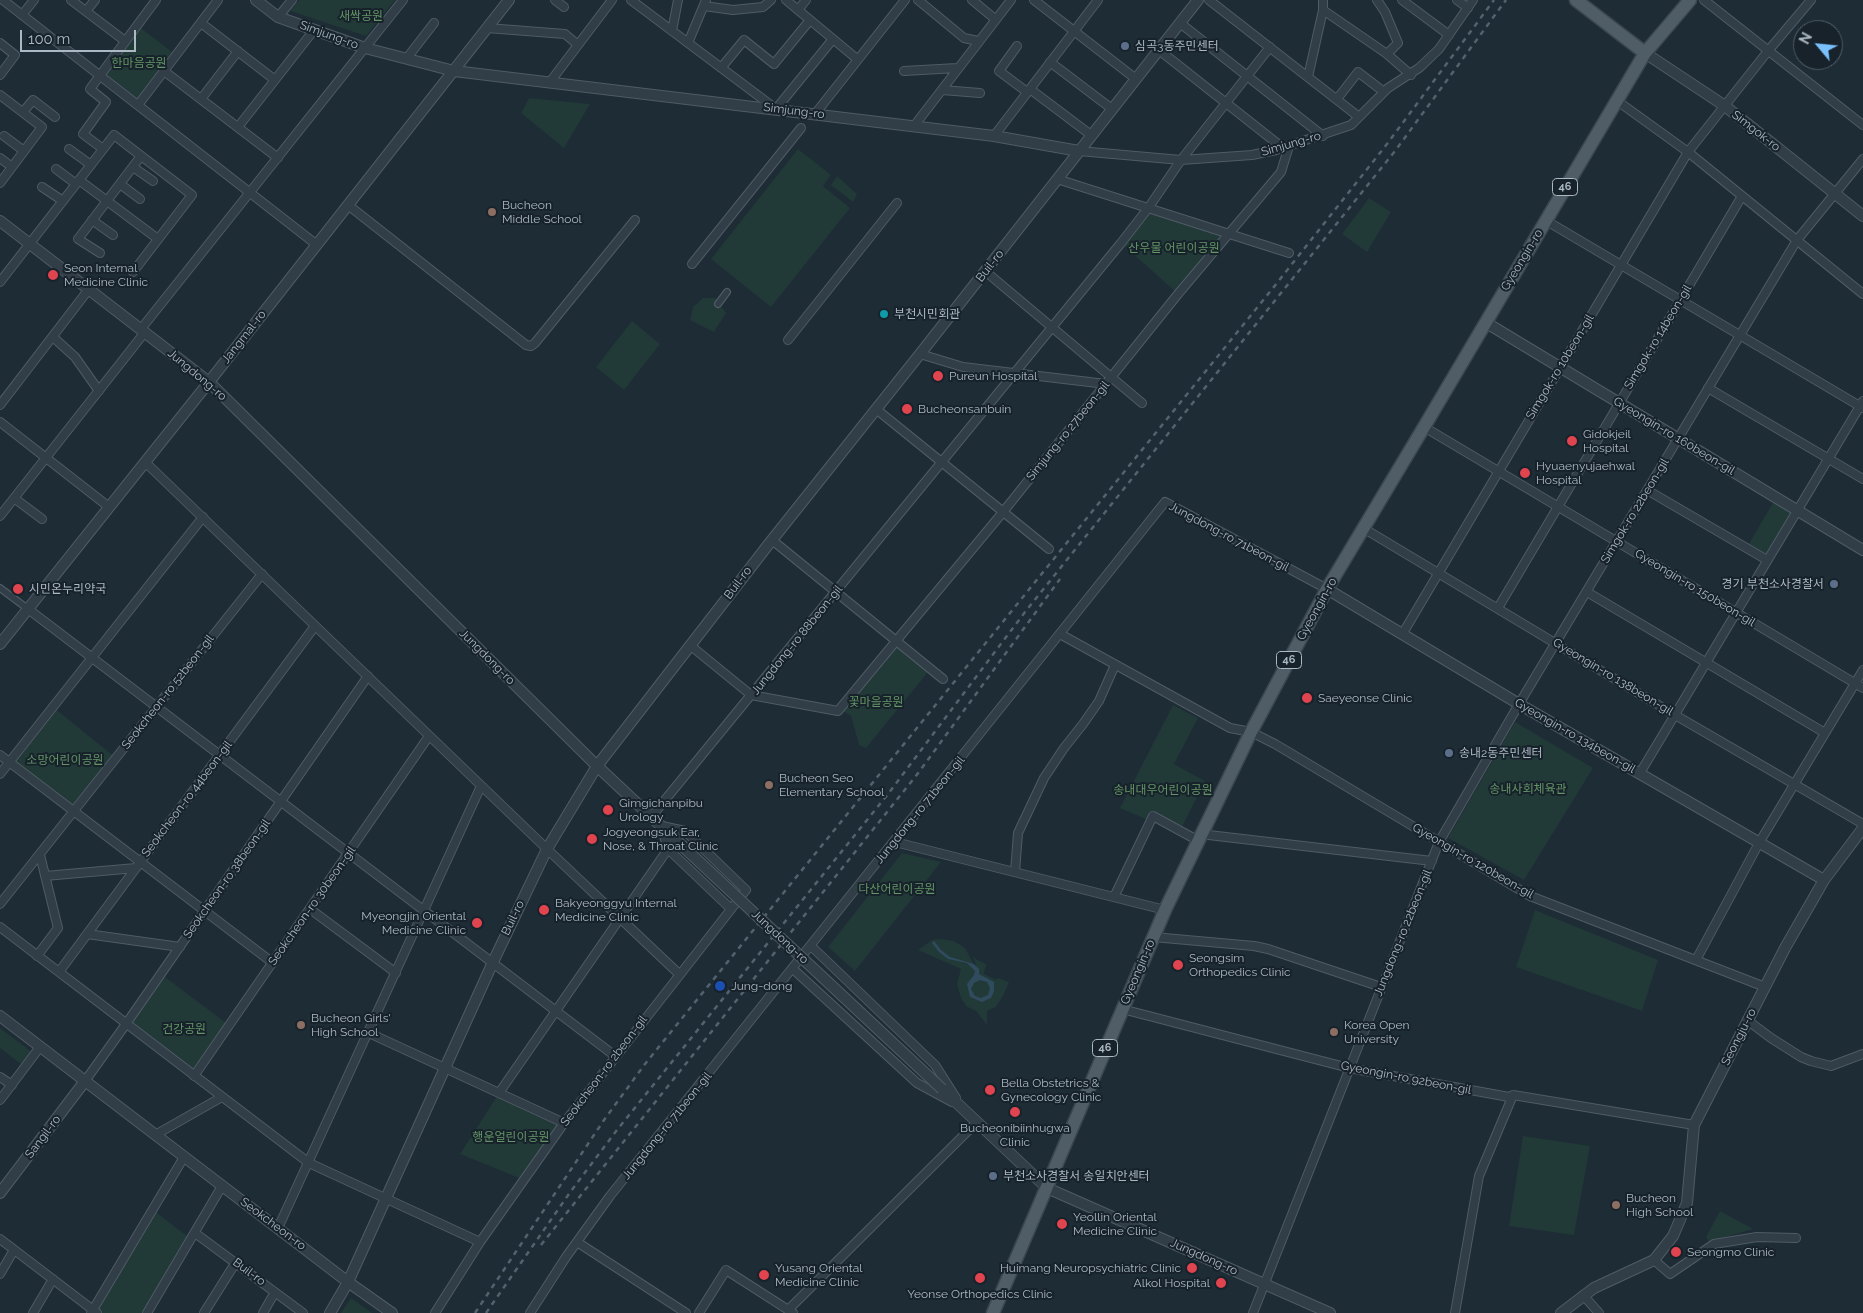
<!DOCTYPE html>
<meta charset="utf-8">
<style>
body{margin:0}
#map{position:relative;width:1863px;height:1313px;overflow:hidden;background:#1e2c36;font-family:Raleway,sans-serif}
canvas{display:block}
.north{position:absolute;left:1793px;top:20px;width:50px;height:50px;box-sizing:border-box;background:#17222b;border:1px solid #525e68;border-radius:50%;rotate:298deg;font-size:14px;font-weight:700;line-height:20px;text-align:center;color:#abb9c4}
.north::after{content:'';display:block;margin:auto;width:18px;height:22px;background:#79c0fc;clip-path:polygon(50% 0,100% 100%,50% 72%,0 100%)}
.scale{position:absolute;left:20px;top:30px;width:116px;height:22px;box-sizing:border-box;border:2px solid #abb9c4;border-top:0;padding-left:6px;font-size:15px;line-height:18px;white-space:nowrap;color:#abb9c4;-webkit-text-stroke:4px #17222b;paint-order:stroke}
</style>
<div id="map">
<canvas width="1863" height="1313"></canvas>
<div class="north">N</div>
<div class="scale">100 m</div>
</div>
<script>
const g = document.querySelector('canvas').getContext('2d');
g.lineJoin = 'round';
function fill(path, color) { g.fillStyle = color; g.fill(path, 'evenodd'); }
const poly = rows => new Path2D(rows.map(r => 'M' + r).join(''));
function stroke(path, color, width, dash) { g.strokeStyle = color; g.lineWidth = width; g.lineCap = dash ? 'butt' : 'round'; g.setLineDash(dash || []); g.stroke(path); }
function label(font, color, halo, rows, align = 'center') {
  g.font = font + ' Raleway,"Noto Sans KR",sans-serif'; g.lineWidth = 4; g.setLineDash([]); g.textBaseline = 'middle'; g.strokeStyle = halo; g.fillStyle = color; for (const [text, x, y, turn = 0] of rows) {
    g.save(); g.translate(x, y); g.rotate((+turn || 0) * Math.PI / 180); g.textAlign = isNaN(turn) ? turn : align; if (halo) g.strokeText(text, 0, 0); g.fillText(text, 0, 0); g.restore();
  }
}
const green = poly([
 [299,0,395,0,366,36,290,11],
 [141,28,172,52,137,99,106,74],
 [529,98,590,104,564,148,521,113],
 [798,149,831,175,823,186,850,208,771,307,711,259],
 [837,176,857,194,853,202,831,185],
 [1369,198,1391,212,1367,252,1342,234],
 [1149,207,1230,233,1178,294,1121,243],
 [703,298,715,298,726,313,714,332,690,320,693,307],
 [632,321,660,344,624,390,596,367],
 [1774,501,1794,513,1766,557,1747,547],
 [896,644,929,671,866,748,859,745,851,716,841,710],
 [1173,705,1198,718,1174,764,1205,781,1180,831,1153,816,1150,821,1120,808],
 [53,707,116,758,75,810,10,762],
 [1515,722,1593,768,1524,880,1448,838],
 [902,853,941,862,855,971,828,947],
 [1535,910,1658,960,1642,1011,1516,967],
 [940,939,954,941,965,948,978,972,973,956,977,960,986,964,984,974,996,980,998,978,1009,982,1003,996,996,1007,987,1011,987,1025,976,1011,966,1006,961,998,957,984,961,969,918,950,932,940],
 [161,974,229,1025,194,1076,126,1024],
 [0,1028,32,1052,22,1065,0,1048],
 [499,1093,564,1123,524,1180,460,1154],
 [1523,1136,1590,1146,1574,1235,1509,1226],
 [153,1210,191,1239,147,1313,97,1313,93,1310],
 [1720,1211,1753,1229,1709,1242,1706,1237],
 [351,1298,372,1313,341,1313]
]);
const water = poly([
 [934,941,941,950,950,957,974,964,979,969,979,974,994,982,994,991,991,998,982,1002,970,997,967,984,974,975,975,971,967,963,948,959,939,952,932,943],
 [980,980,987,982,990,988,988,995,981,998,975,996,971,989,974,983]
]);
const pedestrian = poly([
 [718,304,727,292],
 [0,588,28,609]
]);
const minor = poly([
 [3,0,317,245],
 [71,0,125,41],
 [555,0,564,7],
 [631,0,776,109,833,39],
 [786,0,857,59],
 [918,0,964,38,978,41],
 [972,0,995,19],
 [1034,0,1136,79],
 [1209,0,1359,117],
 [1377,0,1385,12,1398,43,1387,54],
 [1402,0,1449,35],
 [1457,0,1468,8],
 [1704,0,1863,125],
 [704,6,733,10,763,7,771,0],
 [798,10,806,0],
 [1323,10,1387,54,1411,75],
 [86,11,95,0],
 [22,15,34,0],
 [278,17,292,0],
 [201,23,275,80],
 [1180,23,1323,136],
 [487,28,565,34,578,45],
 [672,31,678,0],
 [0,43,15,55,0,75],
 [688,43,706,0],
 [1017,46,999,71,1027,92],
 [1159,50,1283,148],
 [407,58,434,23],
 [1050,62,1112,109],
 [721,68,744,40,774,64,810,20],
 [164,71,278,158],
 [904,71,957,68],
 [1308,77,1323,10,1323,0],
 [550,82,612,0],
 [1030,89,1091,135],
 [942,90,980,93],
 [0,95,42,127,0,183],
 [201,99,238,51],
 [1337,99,1358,72,1384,92],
 [1616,100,1688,152,1863,294],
 [138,105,218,0],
 [23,112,33,100,55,117],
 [815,114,905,0],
 [914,126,1011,0],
 [238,127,314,30],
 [4,136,24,151],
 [994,136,1098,0],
 [69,149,91,165],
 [103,149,83,134,106,102,90,89,156,0],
 [1079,151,1181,160,1252,155,1276,150,1351,125,1388,88,1419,68,1439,49,1473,0],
 [0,158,12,167],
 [133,167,153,181],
 [56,169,76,184],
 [1057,179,1289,253],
 [79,180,158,239],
 [120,184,140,199],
 [42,187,63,201],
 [348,205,526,345,531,346,535,343,635,220],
 [92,220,113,235],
 [1545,220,1863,408],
 [100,253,78,239,141,156],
 [692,264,801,128],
 [985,271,1142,403],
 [0,282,114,135,192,195,133,272],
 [141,329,403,0],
 [53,337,75,357,99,391],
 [788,340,897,203],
 [920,354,963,367,1106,384],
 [1708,388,1863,479],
 [0,405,89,289],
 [876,409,1049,549],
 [0,422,109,507],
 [1424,427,1863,688],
 [145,462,547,849,679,974],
 [1647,490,1767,560],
 [14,498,42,519],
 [0,516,145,332],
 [1363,528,1675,715,1863,824],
 [772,540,943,679],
 [1587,592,1825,733],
 [1498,608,1742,196],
 [28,609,615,1056],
 [1403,633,1688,152,1768,51,1811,0],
 [1060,634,1230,728,1251,732,1275,744,1530,896,1765,987],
 [691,646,751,695,838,711,1003,512,1178,294,1281,172,1289,146],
 [0,755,273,963],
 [1640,773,1863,401],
 [0,774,203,517],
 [651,817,1121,243,1149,207,1181,160,1270,47],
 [661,826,668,849,731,909],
 [1200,834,1432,861],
 [895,842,1165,910],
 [1015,872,1018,833,1044,778,1064,748,1083,724,1099,701,1115,665],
 [45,876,136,868],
 [1114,897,1153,816,1197,840],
 [0,904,262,574],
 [310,909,396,973],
 [0,927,309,1163,480,1242],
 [87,934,180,947],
 [1153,937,1254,946,1268,949,1381,987],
 [811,946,935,1065,956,1098],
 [37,956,58,928,40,855],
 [1696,960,1759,843,1863,670],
 [793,969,917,1083,952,1102],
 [59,972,315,626],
 [1122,1009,1349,1068,1509,1097,1513,1095,1694,1125],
 [1747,1020,1771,1038,1801,1057,1811,1061,1831,1066,1863,1054],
 [369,1033,564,1123],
 [194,1076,429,736],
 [0,1077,12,1085],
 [85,1081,126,1024,368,676],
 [499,1093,668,849],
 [0,1100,40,1047],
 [155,1135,222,1097],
 [278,1228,481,786],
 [195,1233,303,1313],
 [0,1239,97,1313],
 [577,1242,686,1313],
 [1654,1260,1670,1274,1714,1244,1757,1237,1796,1238],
 [0,1274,14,1250],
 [1583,1295,1599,1313],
 [788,1310,977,1122],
 [33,1313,53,1279],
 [91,1313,184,1157],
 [147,1313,222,1186],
 [204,1313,236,1262],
 [263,1313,275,1292],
 [435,1313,480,1242,564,1123,746,890,685,831,662,826],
 [530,1313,566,1257,610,1196,1165,502,1327,589],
 [699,1313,726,1270,793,1313],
 [1253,1313,1439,842,1519,704,1797,240,1863,159],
 [1455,1313,1479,1176,1513,1095]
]);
const tertiary = poly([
 [256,0,278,17,365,48,454,71,994,136,1079,151],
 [1645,53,1725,106,1863,216],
 [0,221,209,382,597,766,676,840],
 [1485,322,1863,550],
 [1327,589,1519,704,1824,880],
 [0,644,209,382,509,0],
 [0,1016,348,1282,392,1313],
 [942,1089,1047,1188,1330,1313],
 [0,1193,85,1081],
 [330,1313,348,1282,493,962,547,849,597,766,768,545,920,354,1198,0],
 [1561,1313,1594,1288,1654,1260,1673,1236,1687,1203,1694,1125,1785,948,1824,880,1863,828]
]);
const primary = poly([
 [1576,0,1645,53],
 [993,1313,1165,910,1251,732,1327,589,1424,427,1645,53,1690,0]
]);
const rail = poly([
 [541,1245,919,772,1060,579],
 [475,1313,604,1120,645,1064,1273,288,1387,144,1494,0],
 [486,1313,571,1191,617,1130,888,794,1025,612,1395,151,1506,0]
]);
const tertiaryBridge = poly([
 [676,840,942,1089]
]);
const markers = [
 [1125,46,5,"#5c6f8a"],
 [492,212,5,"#8d6e63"],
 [53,275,6,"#e0444e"],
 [884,314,5,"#0f9aa8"],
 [938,376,6,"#e0444e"],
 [907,409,6,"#e0444e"],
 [1572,441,6,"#e0444e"],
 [1525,473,6,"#e0444e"],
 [1834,584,5,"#5c6f8a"],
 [18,589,6,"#e0444e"],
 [1307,698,6,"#e0444e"],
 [1449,753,5,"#5c6f8a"],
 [769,785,5,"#8d6e63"],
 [608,810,6,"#e0444e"],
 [592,839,6,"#e0444e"],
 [544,910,6,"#e0444e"],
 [477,923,6,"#e0444e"],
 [1178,965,6,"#e0444e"],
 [720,986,6,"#1a4fb4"],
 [301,1025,5,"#8d6e63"],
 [1334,1032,5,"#8d6e63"],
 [990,1090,6,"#e0444e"],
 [1015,1112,6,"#e0444e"],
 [993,1176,5,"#5c6f8a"],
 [1616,1205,5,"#8d6e63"],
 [1062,1224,6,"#e0444e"],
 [1676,1252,6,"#e0444e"],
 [1192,1268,6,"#e0444e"],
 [764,1275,6,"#e0444e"],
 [980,1278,6,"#e0444e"],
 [1221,1283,6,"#e0444e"]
];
const shields = [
 [1565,187,25],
 [1289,660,25],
 [1105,1048,25]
];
const shieldNames = [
 ["46",1565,187],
 ["46",1289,660],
 ["46",1105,1048]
];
const parkNames = [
 ["새싹공원",361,16],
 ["한마음공원",139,63],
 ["산우물 어린이공원",1174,248],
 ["꽃마을공원",876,702],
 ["소망어린이공원",65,760],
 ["송내사회체육관",1528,789],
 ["송내대우어린이공원",1163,790],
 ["다산어린이공원",897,889],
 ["건강공원",184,1029],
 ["행운얼린이공원",511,1137]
];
const streetNames = [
 ["Simjung-ro",329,35,20],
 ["Simjung-ro",794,111,7],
 ["Simgok-ro",1756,131,38],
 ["Simjung-ro",1291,144,-16],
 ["Gyeongin-ro",1522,260,-59],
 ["Buil-ro",990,266,-52],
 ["Jangmal-ro",244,337,-52],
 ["Simgok-ro 14beon-gil",1658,337,-59],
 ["Simgok-ro 10beon-gil",1560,367,-59],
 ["Jungdong-ro",197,375,40],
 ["Simjung-ro 27beon-gil",1068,431,-51],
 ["Gyeongin-ro 160beon-gil",1674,436,31],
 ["Simgok-ro 22beon-gil",1635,511,-59],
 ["Jungdong-ro 71beon-gil",1229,537,28],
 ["Buil-ro",738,583,-53],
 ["Gyeongin-ro 150beon-gil",1695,588,31],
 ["Gyeongin-ro",1317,609,-61],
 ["Jungdong-ro 88beon-gil",797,640,-51],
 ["Jungdong-ro",487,657,45],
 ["Gyeongin-ro 138beon-gil",1613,677,31],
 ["Seokcheon-ro 52beon-gil",168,692,-52],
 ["Gyeongin-ro 134beon-gil",1575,736,30],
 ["Seokcheon-ro 44beon-gil",187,799,-53],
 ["Jungdong-ro 71beon-gil",920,810,-51],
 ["Gyeongin-ro 120beon-gil",1473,861,30],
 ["Seokcheon-ro 38beon-gil",227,879,-55],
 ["Seokcheon-ro 30beon-gil",312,906,-55],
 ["Buil-ro",513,918,-64],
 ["Jungdong-ro 22beon-gil",1403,933,-68],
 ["Jungdong-ro",780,937,43],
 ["Gyeongin-ro",1138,972,-67],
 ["Seongju-ro",1739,1037,-63],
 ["Seokcheon-ro 2beon-gil",604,1071,-53],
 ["Gyeongin-ro 92beon-gil",1406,1078,11],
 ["Jungdong-ro 71beon-gil",667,1126,-51],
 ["Sangil-ro",43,1137,-53],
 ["Seokcheon-ro",273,1224,37],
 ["Jungdong-ro",1204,1257,24],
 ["Buil-ro",249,1272,37]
];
const poiNames = [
 ["심곡3동주민센터",1135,46],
 ["Bucheon",502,205],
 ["Middle School",502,219],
 ["Seon Internal",64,268],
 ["Medicine Clinic",64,282],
 ["부천시민회관",894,314],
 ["Pureun Hospital",949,376],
 ["Bucheonsanbuin",918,409],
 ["Gidokjeil",1583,434],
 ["Hospital",1583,448],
 ["Hyuaenyujaehwal",1536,466],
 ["Hospital",1536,480],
 ["경기 부천소사경찰서",1824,584,"right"],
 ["시민온누리약국",29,589],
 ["Saeyeonse Clinic",1318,698],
 ["송내2동주민센터",1459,753],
 ["Bucheon Seo",779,778],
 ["Elementary School",779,792],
 ["Gimgichanpibu",619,803],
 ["Urology",619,817],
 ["Jogyeongsuk Ear,",603,832],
 ["Nose, & Throat Clinic",603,846],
 ["Bakyeonggyu Internal",555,903],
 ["Medicine Clinic",555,917],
 ["Myeongjin Oriental",466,916,"right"],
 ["Medicine Clinic",466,930,"right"],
 ["Seongsim",1189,958],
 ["Orthopedics Clinic",1189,972],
 ["Jung-dong",731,986],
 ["Bucheon Girls'",311,1018],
 ["High School",311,1032],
 ["Korea Open",1344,1025],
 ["University",1344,1039],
 ["Bella Obstetrics &",1001,1083],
 ["Gynecology Clinic",1001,1097],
 ["Bucheonibiinhugwa",1015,1128,"center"],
 ["Clinic",1015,1142,"center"],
 ["부천소사경찰서 송일치안센터",1003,1176],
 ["Bucheon",1626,1198],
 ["High School",1626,1212],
 ["Yeollin Oriental",1073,1217],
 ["Medicine Clinic",1073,1231],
 ["Seongmo Clinic",1687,1252],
 ["Yusang Oriental",775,1268],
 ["Medicine Clinic",775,1282],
 ["Huimang Neuropsychiatric Clinic",1181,1268,"right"],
 ["Alkol Hospital",1210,1283,"right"],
 ["Yeonse Orthopedics Clinic",980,1294,"center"]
];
fill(green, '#213937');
fill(water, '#304b5e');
stroke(pedestrian, '#4f5b65', 8);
stroke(minor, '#4f5b65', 10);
stroke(tertiary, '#4f5b65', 12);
stroke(primary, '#3b4650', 15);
stroke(pedestrian, '#323e47', 5.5);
stroke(minor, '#323e47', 8);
stroke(tertiary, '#323e47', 10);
stroke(primary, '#4f5d67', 12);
stroke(rail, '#53626e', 2.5, [5, 5]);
stroke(tertiaryBridge, '#4f5b65', 12, []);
stroke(tertiaryBridge, '#323e47', 10);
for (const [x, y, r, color] of markers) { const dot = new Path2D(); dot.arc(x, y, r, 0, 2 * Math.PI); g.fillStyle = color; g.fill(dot); stroke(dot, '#17222b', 2); }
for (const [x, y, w] of shields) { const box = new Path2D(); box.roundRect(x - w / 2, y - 8.5, w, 17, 4); g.fillStyle = '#17222b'; g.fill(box); stroke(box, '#abb9c4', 1); }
label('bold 11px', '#abb9c4', null, shieldNames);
label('12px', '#639566', '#17222b', parkNames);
label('12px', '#abb9c4', '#17222b', streetNames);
label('12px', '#abb9c4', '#17222b', poiNames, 'left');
</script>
